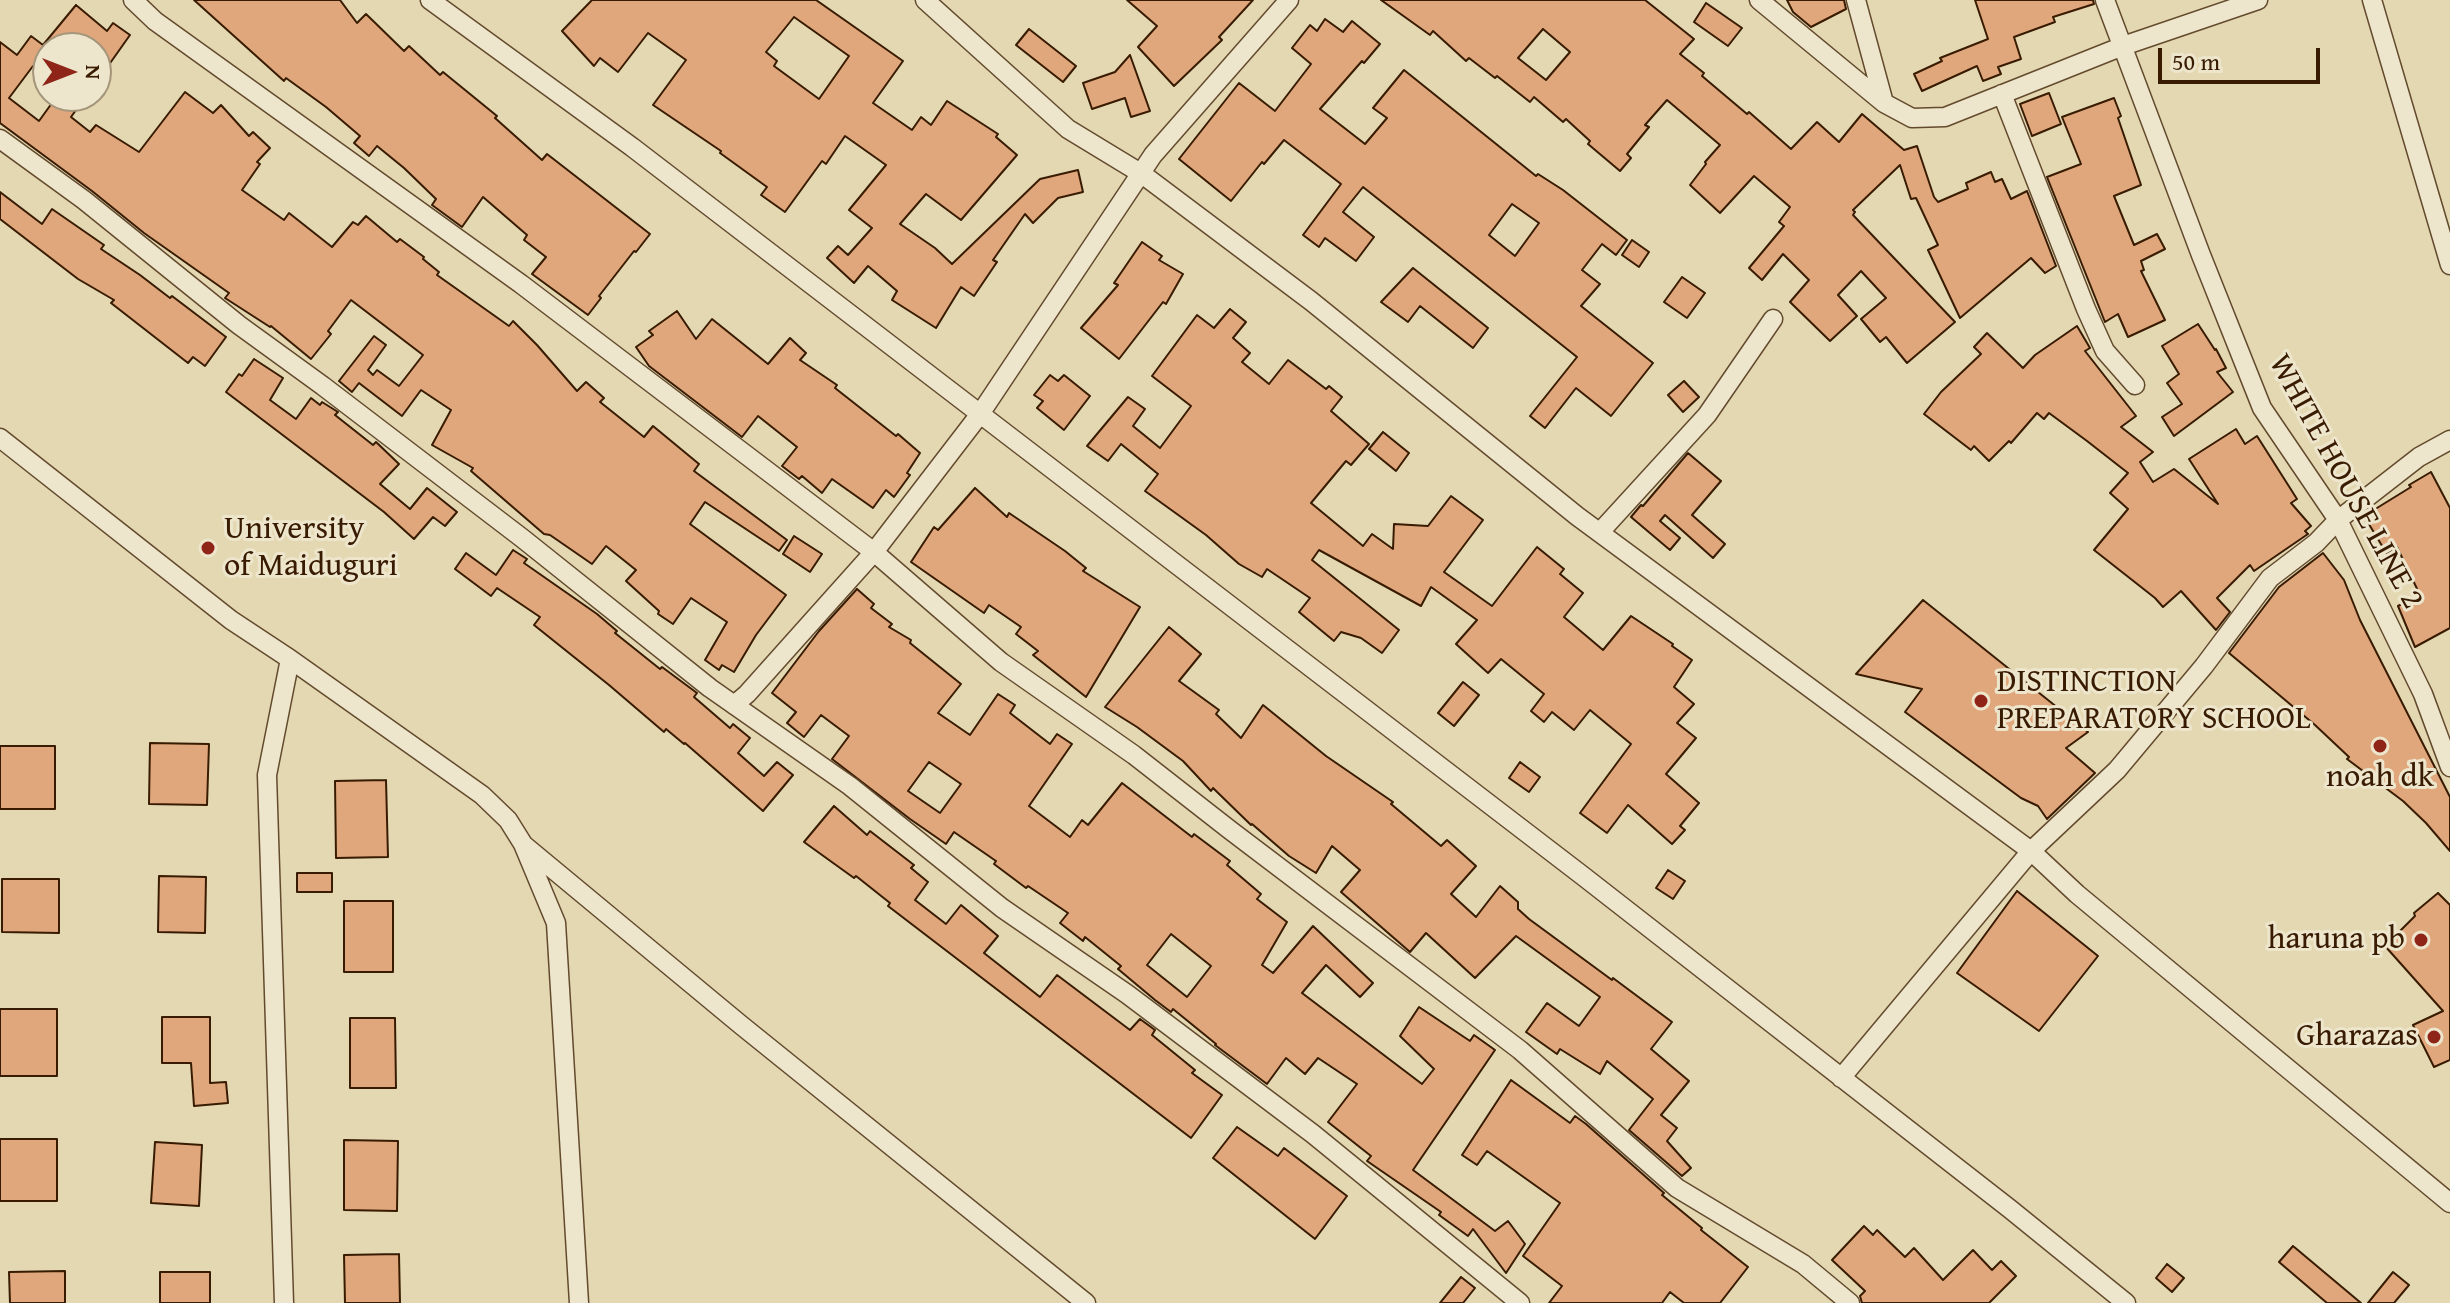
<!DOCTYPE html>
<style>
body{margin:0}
#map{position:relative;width:2450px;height:1303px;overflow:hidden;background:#e3d8b2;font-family:"Gentium Book Plus",serif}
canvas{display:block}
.north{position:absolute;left:32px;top:32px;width:80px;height:80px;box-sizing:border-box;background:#ede6cd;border:2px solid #a5957b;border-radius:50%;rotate:90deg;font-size:22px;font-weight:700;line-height:32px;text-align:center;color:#381b01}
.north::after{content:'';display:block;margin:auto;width:28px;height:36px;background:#8f2418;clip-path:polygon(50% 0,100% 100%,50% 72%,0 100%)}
.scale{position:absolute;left:2158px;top:48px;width:162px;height:36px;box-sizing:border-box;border:4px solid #381b01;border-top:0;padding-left:10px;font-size:24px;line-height:28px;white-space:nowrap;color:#381b01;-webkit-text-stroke:6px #ede6cd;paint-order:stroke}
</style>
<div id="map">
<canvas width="2450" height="1303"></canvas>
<div class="north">N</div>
<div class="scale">50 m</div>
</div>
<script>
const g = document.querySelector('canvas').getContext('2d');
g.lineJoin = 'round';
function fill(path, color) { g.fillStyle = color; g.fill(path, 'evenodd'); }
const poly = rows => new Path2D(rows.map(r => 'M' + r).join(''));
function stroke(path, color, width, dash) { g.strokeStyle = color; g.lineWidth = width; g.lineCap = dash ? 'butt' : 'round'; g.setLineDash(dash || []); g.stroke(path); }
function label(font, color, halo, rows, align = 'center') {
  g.font = font + ' "Gentium Book Plus",serif'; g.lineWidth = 6; g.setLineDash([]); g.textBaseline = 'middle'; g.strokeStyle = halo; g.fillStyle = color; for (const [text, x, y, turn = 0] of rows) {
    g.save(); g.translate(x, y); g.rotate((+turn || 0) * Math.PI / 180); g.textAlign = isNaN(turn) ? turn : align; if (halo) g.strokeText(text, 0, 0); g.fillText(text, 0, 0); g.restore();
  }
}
const building = poly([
 [194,0,340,0,357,23,366,14,404,51,409,46,440,75,443,72,497,116,495,118,542,160,547,154,650,234,636,252,634,251,599,296,601,298,588,315,532,274,546,257,524,240,527,235,483,197,462,227,432,205,436,199,404,168,377,146,369,156,354,143,360,136,326,107,286,78,284,81,194,0],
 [592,0,816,0,903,61,873,103,912,130,921,117,931,125,947,101,998,134,996,137,1017,155,961,220,926,194,900,224,935,248,952,264,1040,179,1078,170,1083,192,1058,198,1033,223,1025,214,993,260,997,262,974,296,961,287,936,328,892,300,897,291,868,266,854,283,827,258,838,246,848,255,872,228,849,210,886,165,845,136,826,164,822,161,785,212,761,195,767,187,720,153,721,151,653,105,686,60,648,33,618,72,600,58,594,66,562,31,592,0],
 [794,17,849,56,819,99,774,66,777,61,766,52,794,17],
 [1127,0,1253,0,1219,37,1222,40,1174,86,1138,47,1157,26,1127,0],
 [1381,0,1645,0,1694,39,1680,54,1704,73,1702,76,1747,114,1749,112,1791,149,1817,122,1839,142,1862,114,1904,150,1917,146,1934,197,1938,202,1968,189,1966,183,1991,172,1995,182,2002,179,2011,199,2027,191,2056,266,2045,273,2031,258,1960,318,1928,250,1938,245,1916,198,1911,199,1900,165,1853,210,1855,212,1853,215,1955,322,1907,363,1886,337,1880,342,1861,319,1886,298,1861,271,1838,295,1857,316,1830,341,1790,302,1809,280,1783,254,1762,280,1749,268,1784,226,1779,222,1790,207,1754,176,1720,213,1690,185,1706,164,1705,162,1720,145,1667,100,1645,125,1649,127,1627,154,1631,158,1620,171,1588,144,1590,141,1566,119,1563,122,1534,97,1530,102,1497,76,1495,78,1469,58,1466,61,1433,31,1430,35,1381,0],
 [1543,29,1570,52,1546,80,1518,58,1543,29],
 [1787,0,1844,0,1846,9,1811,27,1793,12,1787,0],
 [1975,0,2093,0,2094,4,2053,17,2055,22,2014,37,2021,59,1998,67,2001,74,1983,81,1977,66,1922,91,1914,74,1942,61,1940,58,1988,39,1975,0],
 [1706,3,1742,28,1728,46,1694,22,1706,3],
 [76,5,107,31,113,23,130,35,96,83,96,48,46,48,48,77,33,66,9,98,39,121,57,96,86,96,71,117,90,132,96,125,139,152,185,92,213,113,221,105,249,136,253,132,270,148,257,162,260,164,242,190,284,220,289,213,332,247,353,222,358,225,366,216,397,242,400,239,424,257,423,259,439,272,437,275,509,326,513,321,537,345,577,391,586,382,604,398,600,402,644,437,653,426,699,464,694,471,787,540,779,551,705,502,690,524,786,595,756,635,734,672,722,665,719,670,705,660,727,622,691,598,673,624,658,614,659,611,626,581,636,570,606,546,592,564,550,535,544,534,471,471,473,468,432,445,451,410,421,390,402,416,359,383,352,392,339,381,374,336,386,345,368,370,373,375,377,370,399,386,423,355,351,300,328,331,331,334,311,359,271,326,270,327,225,298,229,293,144,233,92,191,0,123,0,42,17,55,31,36,43,45,76,5],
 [1325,19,1343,32,1352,21,1380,44,1364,63,1362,61,1320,109,1365,144,1387,118,1373,108,1404,70,1536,176,1538,174,1563,190,1627,240,1616,255,1602,244,1582,270,1600,284,1581,306,1653,363,1611,416,1576,388,1545,428,1530,416,1577,357,1363,187,1343,212,1374,237,1356,261,1325,238,1319,247,1303,235,1341,184,1284,140,1264,164,1262,162,1231,201,1179,159,1239,83,1275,111,1311,64,1292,48,1310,25,1317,31,1325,19],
 [1512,204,1539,223,1515,256,1489,235,1512,204],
 [1029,29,1076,66,1063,82,1016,45,1029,29],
 [1130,55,1150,111,1131,117,1125,98,1092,109,1083,83,1115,72,1130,55],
 [2049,93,2061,124,2032,136,2020,104,2049,93],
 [2114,98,2121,116,2118,118,2141,185,2114,196,2134,245,2157,234,2165,249,2141,261,2144,270,2141,271,2165,320,2128,337,2118,314,2105,322,2047,177,2081,164,2062,117,2114,98],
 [0,192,42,224,52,209,104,245,101,249,140,275,170,298,172,296,226,337,205,366,193,357,188,363,111,303,114,300,78,279,0,219,0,192],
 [1632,240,1649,252,1639,267,1622,255,1632,240],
 [1142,242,1162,256,1159,260,1183,274,1166,304,1163,302,1119,359,1081,328,1118,285,1114,283,1142,242],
 [1413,268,1488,328,1473,348,1420,306,1408,322,1381,302,1413,268],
 [1682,277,1705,293,1687,318,1664,302,1682,277],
 [1230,309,1246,322,1233,338,1250,353,1242,362,1269,384,1288,360,1326,389,1329,386,1342,397,1331,411,1369,444,1351,465,1346,461,1311,503,1363,546,1372,534,1393,549,1394,524,1428,526,1451,496,1483,520,1444,572,1492,606,1537,547,1564,569,1560,574,1583,593,1564,617,1603,650,1631,616,1673,644,1672,646,1692,660,1674,687,1694,704,1677,723,1696,738,1666,774,1699,803,1680,826,1685,830,1672,844,1628,805,1607,833,1580,813,1631,744,1590,710,1574,730,1552,712,1544,722,1531,711,1544,694,1501,659,1488,673,1456,644,1477,620,1431,587,1421,606,1319,550,1312,560,1399,630,1382,653,1361,638,1341,632,1334,641,1299,612,1310,598,1267,569,1262,577,1239,564,1206,535,1145,491,1158,474,1121,444,1108,461,1087,446,1128,397,1145,409,1133,426,1160,448,1191,406,1152,376,1197,315,1214,328,1230,309],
 [677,311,696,339,712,319,768,364,790,338,806,353,800,360,837,385,835,388,896,436,898,434,920,453,907,473,910,475,894,497,886,490,873,508,832,479,822,493,802,476,799,479,782,466,797,447,758,416,742,437,649,366,636,347,653,335,649,331,677,311],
 [2198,324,2215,350,2216,349,2226,368,2217,372,2233,392,2174,436,2162,417,2182,404,2167,383,2179,374,2162,346,2198,324],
 [2077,326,2090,348,2085,351,2136,416,2121,427,2153,452,2140,462,2153,482,2174,469,2218,504,2189,459,2236,429,2245,444,2257,436,2297,499,2291,503,2311,526,2305,531,2308,534,2254,571,2250,565,2217,598,2230,612,2216,630,2181,591,2163,607,2155,598,2094,550,2128,509,2110,493,2128,473,2087,441,2049,413,2044,419,2037,413,2011,443,2009,441,1989,461,1974,446,1971,450,1924,414,1941,392,1981,354,1974,347,1987,333,2023,368,2035,355,2077,326],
 [254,359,283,378,270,400,296,419,311,398,320,405,322,402,338,412,335,415,373,445,376,442,399,464,380,484,410,509,427,488,457,512,445,526,433,517,414,539,384,512,226,392,239,374,242,376,254,359],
 [1050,375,1058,381,1064,375,1090,396,1064,430,1037,408,1043,401,1034,395,1050,375],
 [1684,381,1699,397,1683,412,1668,395,1684,381],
 [1383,432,1409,453,1396,471,1369,449,1383,432],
 [1688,453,1721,481,1692,515,1725,544,1713,558,1665,515,1660,521,1680,538,1670,550,1631,517,1641,505,1643,506,1688,453],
 [2431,472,2450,508,2450,628,2415,647,2398,606,2420,595,2397,547,2387,554,2364,516,2411,487,2409,485,2431,472],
 [975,488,1007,517,1009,513,1065,551,1086,568,1083,571,1140,607,1086,697,1033,655,1038,651,1016,634,1021,627,989,605,984,613,911,562,934,527,938,530,975,488],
 [794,536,822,554,810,572,783,554,794,536],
 [513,550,527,559,524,563,597,614,617,631,615,633,660,669,662,667,697,693,694,697,730,728,733,724,750,738,738,753,764,776,777,762,793,775,763,811,685,743,684,744,666,729,664,732,609,685,534,625,540,617,497,588,491,596,455,569,466,553,496,575,513,550],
 [2323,553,2344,580,2360,620,2450,797,2450,851,2426,823,2403,801,2347,759,2349,757,2315,725,2229,653,2279,587,2323,553],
 [857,589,874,604,871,608,892,624,889,627,911,640,910,643,961,684,938,713,970,735,998,694,1015,705,1010,713,1050,744,1057,734,1072,744,1029,806,1070,837,1082,820,1088,825,1122,783,1192,837,1194,834,1230,861,1227,865,1261,894,1257,899,1287,922,1262,965,1273,973,1313,926,1373,983,1360,997,1326,965,1302,993,1422,1084,1434,1069,1400,1036,1419,1007,1470,1041,1474,1035,1495,1050,1413,1170,1495,1231,1508,1221,1525,1244,1506,1273,1473,1229,1468,1236,1439,1215,1441,1212,1367,1161,1371,1156,1328,1122,1357,1084,1318,1058,1305,1074,1286,1058,1267,1084,1215,1045,1216,1044,1173,1009,1171,1012,1155,1000,1118,969,1121,966,1085,937,1083,941,1060,923,1068,913,1028,886,1026,888,994,864,996,861,954,832,946,844,910,819,832,759,849,736,821,715,804,737,787,723,796,712,772,693,819,631,857,589],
 [929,762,961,784,940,813,908,791,929,762],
 [1171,934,1211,966,1187,997,1147,965,1171,934],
 [1923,600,2088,732,2066,748,2095,773,2047,819,2038,806,2021,798,1905,712,1922,689,1856,674,1923,600],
 [1169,627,1201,654,1179,681,1219,710,1216,714,1241,738,1263,705,1326,756,1393,802,1391,804,1441,846,1447,840,1476,866,1451,894,1476,917,1500,886,1518,902,1518,909,1529,919,1612,980,1613,978,1672,1022,1651,1049,1689,1081,1661,1115,1677,1128,1667,1141,1691,1168,1682,1176,1629,1130,1653,1099,1607,1061,1600,1074,1560,1049,1557,1054,1526,1032,1547,1003,1579,1026,1600,997,1516,936,1475,978,1426,933,1410,952,1341,892,1360,870,1332,846,1316,873,1289,856,1252,824,1251,825,1213,788,1211,791,1183,761,1137,727,1105,707,1169,627],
 [1463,682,1479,695,1454,726,1438,713,1463,682],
 [150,743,209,744,207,805,149,804,150,743],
 [0,746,55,746,55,809,0,809,0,746],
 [1520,762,1540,777,1529,792,1509,778,1520,762],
 [386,780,388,857,336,858,335,781,386,780],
 [834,806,867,835,870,831,914,865,911,868,928,882,915,900,946,924,961,905,998,936,984,953,1040,997,1057,975,1130,1030,1140,1019,1155,1030,1152,1035,1195,1070,1192,1073,1222,1095,1191,1138,888,906,890,903,856,876,854,878,804,842,834,806],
 [1668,870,1685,881,1673,899,1656,888,1668,870],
 [297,873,332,873,332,892,297,892,297,873],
 [159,876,206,877,205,933,158,932,159,876],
 [2,879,59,879,59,933,2,932,2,879],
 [2017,891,2098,956,2039,1031,1957,973,2017,891],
 [2438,893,2450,905,2450,1060,2434,1067,2413,1025,2443,1011,2385,946,2415,916,2414,913,2438,893],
 [344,901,393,901,393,972,344,972,344,901],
 [0,1009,57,1009,57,1076,0,1076,0,1009],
 [162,1017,210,1017,210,1083,226,1082,228,1103,194,1106,191,1063,162,1063,162,1017],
 [350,1018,395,1018,396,1088,350,1088,350,1018],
 [1511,1080,1570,1123,1575,1116,1586,1124,1664,1193,1662,1195,1702,1228,1701,1230,1748,1267,1720,1303,1684,1303,1670,1292,1662,1303,1549,1303,1562,1286,1523,1256,1560,1203,1487,1151,1477,1165,1462,1155,1511,1080],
 [1237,1127,1278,1156,1284,1148,1347,1196,1315,1239,1213,1158,1237,1127],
 [0,1139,57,1139,57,1201,0,1201,0,1139],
 [344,1140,398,1141,397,1211,344,1210,344,1140],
 [155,1142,202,1145,199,1206,151,1203,155,1142],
 [1864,1226,1873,1235,1877,1230,1905,1257,1914,1248,1943,1280,1973,1250,1992,1270,2001,1261,2016,1276,1989,1303,1862,1303,1860,1296,1865,1291,1832,1260,1864,1226],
 [2293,1246,2361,1303,2327,1303,2279,1262,2293,1246],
 [399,1254,400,1303,345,1303,344,1255,399,1254],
 [2167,1264,2184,1278,2172,1292,2156,1278,2167,1264],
 [65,1271,65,1303,10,1303,9,1272,65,1271],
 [160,1272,210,1272,210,1303,160,1303,160,1272],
 [2393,1272,2409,1285,2394,1303,2368,1303,2393,1272],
 [1461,1277,1475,1288,1463,1303,1440,1303,1461,1277]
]);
const minor = poly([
 [133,0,155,21,521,284,874,552,1001,662,1134,755,1230,830,1520,1050,1677,1188,1803,1264,1850,1303],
 [430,0,632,147,1583,876,2010,1209,2126,1303],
 [925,0,1068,129,1142,174,1311,301,1577,516,2031,851,2077,894,2450,1203],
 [1759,0,1884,103,1912,118,1945,117,2123,46,2258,0],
 [1856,0,1884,103],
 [2105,0,2201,255,2262,408,2338,520,2423,694,2450,767],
 [2372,0,2450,265],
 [2002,94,2086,309,2105,351,2135,385],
 [0,139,84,200,239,325,323,386,522,538,710,688,850,786,1002,908,1127,994,1313,1134,1520,1303],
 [0,438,231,620,290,659,482,795,508,820,523,844,556,923,579,1303],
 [1600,532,1707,415,1773,319],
 [734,705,747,694,874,552,980,414,1153,155,1289,0],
 [525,846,741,1025,1086,1303],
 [1841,1078,2031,851,2117,770,2204,666,2270,578,2316,543,2338,520,2419,457,2450,440],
 [284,1303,267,775,290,659]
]);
const markers = [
 [208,548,8,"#8f2418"],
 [1981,701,8,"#8f2418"],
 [2380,746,8,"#8f2418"],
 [2421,940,8,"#8f2418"],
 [2434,1037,8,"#8f2418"]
];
const streetNames = [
 ["WHITE HOUSE LINE 2",2345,482,61]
];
const poiNames = [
 ["University",224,530],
 ["of Maiduguri",224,567],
 ["DISTINCTION",1997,683],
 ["PREPARATORY SCHOOL",1997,720],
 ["noah dk",2380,778,"center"],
 ["haruna pb",2405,940,"right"],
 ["Gharazas",2418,1037,"right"]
];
fill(building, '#e0a77c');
stroke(building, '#381b01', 2);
stroke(minor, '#634a2d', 21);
stroke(minor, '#ede6cd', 18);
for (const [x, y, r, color] of markers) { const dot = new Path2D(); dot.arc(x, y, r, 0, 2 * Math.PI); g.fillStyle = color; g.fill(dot); stroke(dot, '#ede6cd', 3); }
label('32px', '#381b01', '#ede6cd', streetNames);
label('32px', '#381b01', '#ede6cd', poiNames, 'left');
</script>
